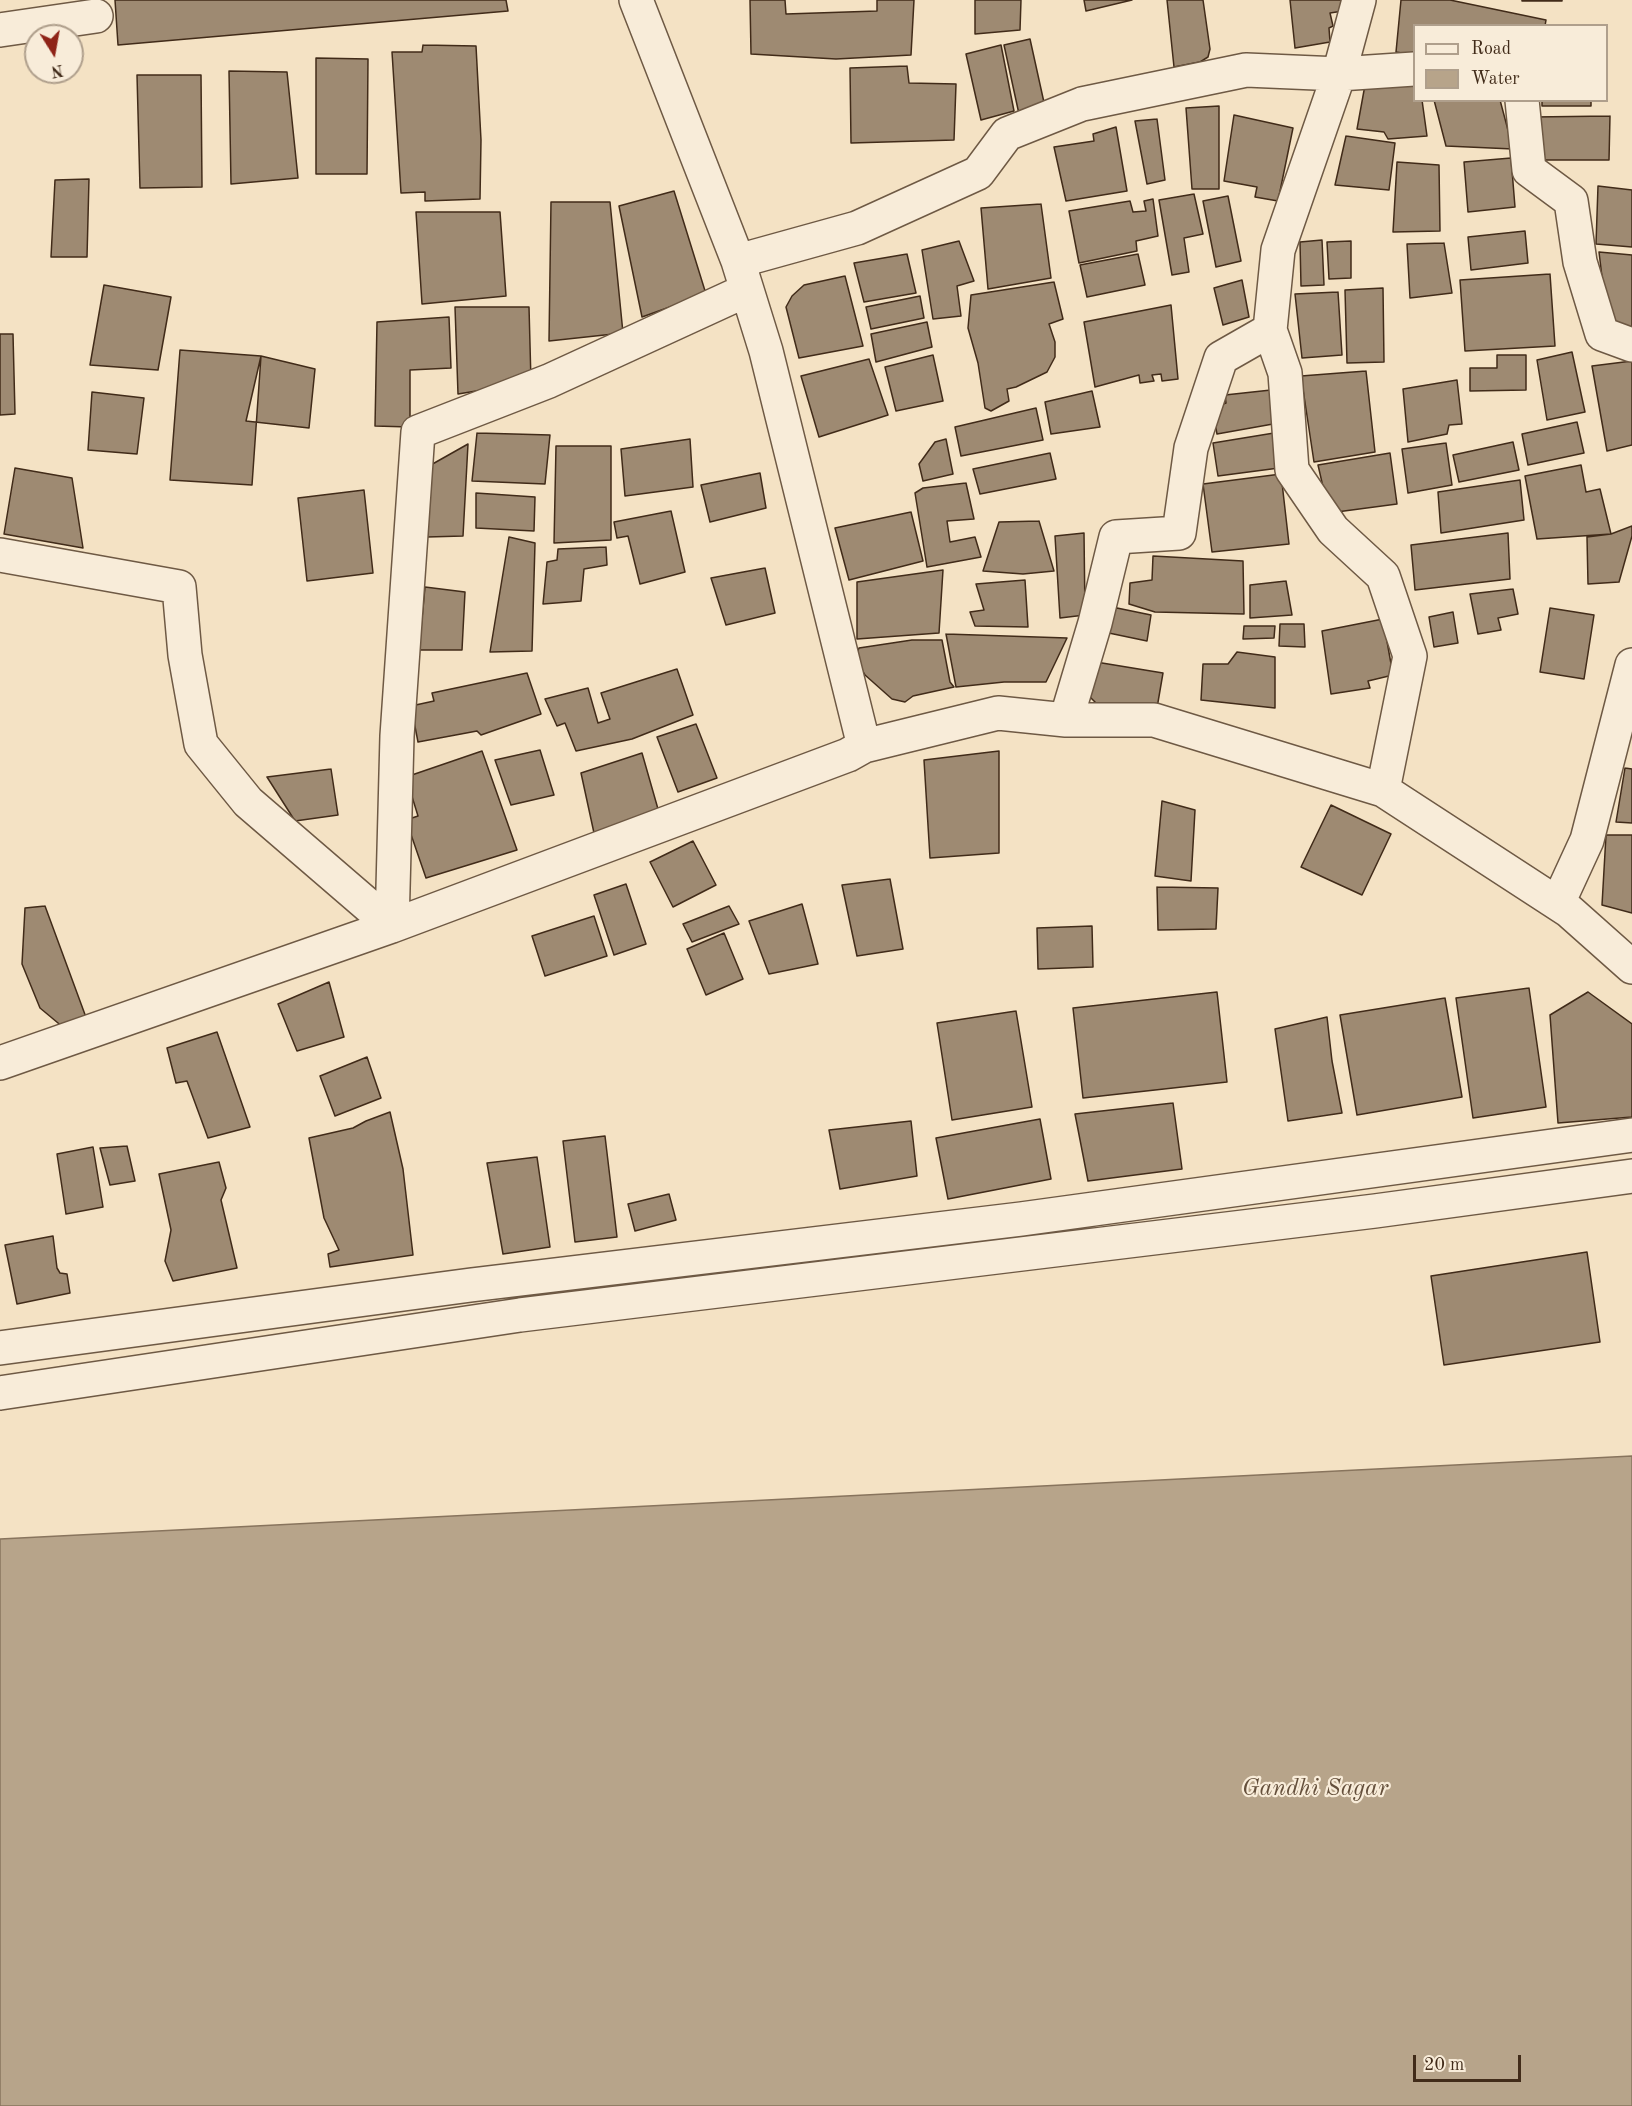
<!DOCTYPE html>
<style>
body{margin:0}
#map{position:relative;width:1632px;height:2106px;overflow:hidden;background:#f4e2c4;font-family:"Old Standard TT",serif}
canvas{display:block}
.legend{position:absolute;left:1413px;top:24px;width:195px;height:78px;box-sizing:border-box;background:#f8ecd9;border:2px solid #af9f8c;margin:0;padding:8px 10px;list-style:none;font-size:18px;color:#412b19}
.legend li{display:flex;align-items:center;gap:12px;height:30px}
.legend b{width:30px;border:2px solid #af9f8c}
.north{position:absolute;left:24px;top:24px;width:60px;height:60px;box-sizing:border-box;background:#f8ecd9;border:2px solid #af9f8c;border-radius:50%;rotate:169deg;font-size:16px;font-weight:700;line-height:24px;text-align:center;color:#412b19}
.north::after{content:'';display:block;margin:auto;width:21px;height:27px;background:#8f2418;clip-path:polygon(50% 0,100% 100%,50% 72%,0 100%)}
.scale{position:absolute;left:1413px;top:2055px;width:108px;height:27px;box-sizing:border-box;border:3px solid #412b19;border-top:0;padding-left:8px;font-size:18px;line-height:21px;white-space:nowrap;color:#412b19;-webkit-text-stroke:4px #f8ecd9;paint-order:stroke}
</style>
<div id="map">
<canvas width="1632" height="2106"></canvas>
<ul class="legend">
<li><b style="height:8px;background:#f8ecd9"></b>Road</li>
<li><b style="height:16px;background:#b7a48a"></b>Water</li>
</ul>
<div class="north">N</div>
<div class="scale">20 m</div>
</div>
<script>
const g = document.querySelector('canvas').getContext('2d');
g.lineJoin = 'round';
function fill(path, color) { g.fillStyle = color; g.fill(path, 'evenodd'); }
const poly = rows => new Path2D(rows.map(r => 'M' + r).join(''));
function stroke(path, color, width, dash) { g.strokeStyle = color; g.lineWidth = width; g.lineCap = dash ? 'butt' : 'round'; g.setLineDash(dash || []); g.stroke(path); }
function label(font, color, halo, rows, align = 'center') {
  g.font = font + ' "Old Standard TT",serif'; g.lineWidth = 4.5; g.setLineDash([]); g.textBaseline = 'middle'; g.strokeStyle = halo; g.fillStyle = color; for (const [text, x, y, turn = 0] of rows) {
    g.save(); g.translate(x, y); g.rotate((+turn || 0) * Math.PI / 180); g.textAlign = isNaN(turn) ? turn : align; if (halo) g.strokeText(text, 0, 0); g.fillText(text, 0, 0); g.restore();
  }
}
const water = poly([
 [1632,1456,1632,2106,0,2106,0,1539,1632,1456]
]);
const building = poly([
 [115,0,506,0,508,11,118,45,115,0],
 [750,0,785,0,786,14,877,11,877,0,914,0,911,55,836,59,751,54,750,0],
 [975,0,1021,0,1020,30,975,34,975,0],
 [1084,0,1132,0,1086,11,1084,0],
 [1167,0,1203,0,1210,49,1208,57,1200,62,1174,67,1167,0],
 [1290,0,1343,0,1343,11,1330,13,1333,26,1329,28,1330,42,1295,48,1290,0],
 [1401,0,1450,0,1546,20,1545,26,1414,26,1414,55,1396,52,1401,0],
 [1522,0,1562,0,1562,1,1522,1,1522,0],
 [1030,39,1045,107,1019,114,1004,45,1030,39],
 [423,45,476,46,481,140,480,199,425,201,425,192,401,193,392,52,422,52,423,45],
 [1001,45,1014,111,981,120,966,54,1001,45],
 [316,58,368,59,367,174,316,174,316,58],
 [907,66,909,83,956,84,954,140,851,143,850,68,907,66],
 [229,71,287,72,298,178,231,184,229,71],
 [137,75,201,75,202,187,140,188,137,75],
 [1414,79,1414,100,1422,100,1427,136,1388,139,1384,132,1357,129,1365,85,1414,79],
 [1434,100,1500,100,1513,149,1446,146,1434,100],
 [1542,100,1591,100,1591,106,1542,106,1542,100],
 [1219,106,1219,189,1192,189,1186,108,1219,106],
 [1234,115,1293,128,1278,201,1255,197,1257,187,1224,181,1234,115],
 [1610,116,1609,160,1535,160,1533,117,1610,116],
 [1157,119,1165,180,1147,184,1135,121,1157,119],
 [1116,127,1127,191,1066,201,1054,147,1094,141,1093,134,1116,127],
 [1346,136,1395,143,1389,190,1335,185,1346,136],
 [1511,158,1515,207,1468,212,1464,162,1511,158],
 [1397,162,1439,165,1440,231,1393,232,1397,162],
 [89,179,87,257,51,257,55,180,89,179],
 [1598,186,1632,190,1632,247,1596,244,1598,186],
 [674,191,706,294,642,317,619,206,674,191],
 [1194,194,1203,234,1184,238,1189,272,1172,275,1159,200,1194,194],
 [1228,196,1241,261,1216,267,1203,201,1228,196],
 [1153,199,1158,236,1136,241,1137,251,1079,263,1069,211,1130,201,1133,212,1146,211,1144,201,1153,199],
 [551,202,610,202,623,333,549,341,551,202],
 [1041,204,1051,278,988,289,981,208,1041,204],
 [416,212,500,212,506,296,422,304,416,212],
 [1525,231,1528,263,1471,270,1468,237,1525,231],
 [1322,240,1324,285,1301,286,1300,242,1322,240],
 [959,241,974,281,957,286,961,316,933,319,922,250,959,241],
 [1351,241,1351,278,1329,279,1327,242,1351,241],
 [1444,243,1452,293,1410,298,1407,244,1444,243],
 [1599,252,1632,255,1632,328,1608,327,1599,252],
 [907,254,916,293,864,302,854,263,907,254],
 [1138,254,1145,285,1087,297,1080,265,1138,254],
 [1550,274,1555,346,1465,351,1460,280,1550,274],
 [845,276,863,346,799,358,786,307,792,296,804,285,845,276],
 [1242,280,1249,317,1223,325,1214,288,1242,280],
 [1054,282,1063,319,1049,324,1055,342,1055,357,1047,372,1016,387,1007,389,1009,401,991,411,985,408,978,363,968,328,971,295,1054,282],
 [104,285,171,297,158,370,90,365,104,285],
 [1383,288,1384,362,1347,363,1345,290,1383,288],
 [1338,292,1342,355,1302,358,1295,294,1338,292],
 [920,296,924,318,871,329,866,307,920,296],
 [1171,305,1178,379,1162,381,1161,374,1152,375,1154,381,1140,383,1139,375,1095,387,1084,322,1171,305],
 [455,307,529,307,531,382,458,394,455,307],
 [449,317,451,368,410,370,410,427,375,426,377,322,449,317],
 [927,322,932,347,876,362,871,334,927,322],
 [0,334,13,334,15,414,0,415,0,334],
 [180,350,261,356,252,485,170,480,180,350],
 [1572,352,1585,412,1547,420,1537,360,1572,352],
 [933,355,943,401,896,411,885,367,933,355],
 [1497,355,1526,355,1526,390,1470,391,1470,368,1497,368,1497,355],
 [261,356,315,369,309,428,246,421,261,356],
 [869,359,888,415,819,437,801,376,869,359],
 [1632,361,1632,445,1607,451,1592,366,1632,361],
 [1366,371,1375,452,1314,462,1301,376,1366,371],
 [1457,380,1462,424,1449,425,1447,434,1408,442,1403,389,1457,380],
 [1271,390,1273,424,1217,434,1212,408,1226,403,1225,395,1271,390],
 [1092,391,1100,427,1051,434,1045,402,1092,391],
 [92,392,144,398,137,454,88,450,92,392],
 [1036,408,1043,440,961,456,955,427,1036,408],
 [1577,422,1584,453,1528,465,1522,434,1577,422],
 [477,433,550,435,545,484,472,481,477,433],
 [1274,433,1279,468,1218,476,1213,443,1274,433],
 [690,439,693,487,625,496,621,449,690,439],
 [946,439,953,474,923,481,919,464,935,442,946,439],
 [1513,442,1519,470,1459,482,1453,455,1513,442],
 [1446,443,1452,485,1408,493,1402,449,1446,443],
 [468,444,463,536,427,537,429,466,468,444],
 [556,446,611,446,611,540,554,543,556,446],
 [1050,453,1056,479,980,494,973,469,1050,453],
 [1390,453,1397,504,1329,513,1318,465,1390,453],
 [1581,465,1586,492,1600,489,1611,534,1537,539,1525,476,1581,465],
 [15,468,72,478,83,548,4,534,15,468],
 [760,473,766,508,710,522,701,485,760,473],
 [1281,474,1289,544,1212,552,1203,484,1281,474],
 [1520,480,1524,520,1441,533,1438,492,1520,480],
 [966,483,974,519,947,521,950,542,975,537,981,557,927,567,915,493,923,488,966,483],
 [364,490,373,573,307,581,298,498,364,490],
 [476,493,535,497,534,531,476,528,476,493],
 [671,511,685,572,640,584,628,536,617,538,614,522,671,511],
 [911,512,923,561,849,580,835,528,911,512],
 [1039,521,1054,571,1023,574,983,571,999,522,1039,521],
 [1632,526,1632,536,1619,582,1588,584,1587,537,1611,534,1632,526],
 [1084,533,1085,615,1060,618,1055,536,1084,533],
 [1508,533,1510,579,1415,590,1411,545,1508,533],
 [509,537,535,543,532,651,490,652,509,537],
 [606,547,607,565,584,569,581,601,543,604,547,562,557,560,558,549,606,547],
 [1153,556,1243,561,1244,614,1155,612,1129,604,1130,583,1152,580,1153,556],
 [765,568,775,613,726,625,711,578,765,568],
 [943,570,939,633,857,639,857,582,943,570],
 [1025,580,1028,627,975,626,970,612,984,610,976,584,1025,580],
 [1286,581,1292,615,1250,618,1250,585,1286,581],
 [425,587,465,592,462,650,419,650,425,587],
 [1513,589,1518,614,1498,618,1501,630,1478,634,1470,594,1513,589],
 [1117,608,1151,615,1147,641,1104,632,1109,611,1117,608],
 [1550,608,1594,615,1584,679,1540,672,1550,608],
 [1453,612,1458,643,1434,647,1429,617,1453,612],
 [1383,619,1393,675,1368,681,1370,688,1331,694,1322,631,1383,619],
 [1280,624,1304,624,1305,647,1279,646,1280,624],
 [1244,626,1275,626,1274,638,1243,639,1244,626],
 [946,634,1067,638,1046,682,1004,682,956,687,946,634],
 [912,640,942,640,950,682,954,687,913,696,905,702,892,699,865,675,860,667,857,653,859,648,912,640],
 [1237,652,1275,657,1275,708,1201,700,1203,664,1228,664,1237,652],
 [1096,662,1163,673,1157,708,1097,704,1089,696,1096,662],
 [677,669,693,715,632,739,576,751,565,723,557,726,545,699,588,688,598,723,610,719,601,693,677,669],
 [527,673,541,714,481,735,477,731,418,742,411,706,434,701,432,693,527,673],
 [696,724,717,778,678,792,657,737,696,724],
 [540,750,554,795,511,805,495,760,540,750],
 [482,751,517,850,426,878,406,820,418,816,406,777,482,751],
 [999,751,999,853,930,858,924,760,999,751],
 [642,753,660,816,594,833,581,773,642,753],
 [1625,768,1632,769,1632,823,1616,822,1625,768],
 [331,769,338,815,295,821,267,777,331,769],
 [1162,801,1195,810,1191,881,1155,876,1162,801],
 [1331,805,1391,834,1362,895,1301,867,1331,805],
 [1606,835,1632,835,1632,913,1602,905,1606,835],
 [693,841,716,885,673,907,650,862,693,841],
 [890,879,903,949,857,956,842,885,890,879],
 [626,884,646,944,614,955,594,895,626,884],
 [1157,887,1218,888,1216,929,1158,930,1157,887],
 [802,904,818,964,769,974,749,921,802,904],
 [45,906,87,1020,64,1028,40,1008,22,964,25,908,45,906],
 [729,906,739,924,692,942,683,924,729,906],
 [594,916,607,956,545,976,532,936,594,916],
 [1092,926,1093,967,1038,969,1037,928,1092,926],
 [724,933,743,979,706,995,687,949,724,933],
 [329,982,344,1037,297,1051,278,1004,329,982],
 [1529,988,1546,1107,1473,1118,1456,998,1529,988],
 [1217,992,1227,1082,1083,1098,1073,1008,1217,992],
 [1588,992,1632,1024,1632,1117,1558,1123,1550,1015,1588,992],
 [1445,998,1462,1097,1357,1115,1340,1015,1445,998],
 [1016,1011,1032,1107,952,1120,937,1023,1016,1011],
 [1327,1017,1332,1061,1342,1113,1288,1121,1275,1029,1327,1017],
 [217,1032,250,1127,208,1138,187,1081,176,1083,167,1048,217,1032],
 [367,1057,381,1098,335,1116,320,1076,367,1057],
 [1173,1103,1182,1169,1088,1181,1075,1114,1173,1103],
 [390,1112,403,1169,413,1255,330,1267,328,1254,339,1250,324,1218,309,1138,353,1128,366,1121,390,1112],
 [1040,1119,1051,1179,948,1199,936,1138,1040,1119],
 [911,1121,917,1176,840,1189,829,1130,911,1121],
 [605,1136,617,1237,575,1242,563,1141,605,1136],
 [127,1146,135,1181,110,1185,100,1148,127,1146],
 [93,1147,103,1207,66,1214,57,1154,93,1147],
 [537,1157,550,1247,503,1254,487,1163,537,1157],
 [219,1162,226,1188,221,1200,237,1268,173,1281,165,1261,171,1230,159,1174,219,1162],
 [669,1194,676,1220,635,1231,628,1204,669,1194],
 [53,1236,57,1268,60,1273,67,1274,70,1293,17,1304,5,1245,53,1236],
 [1587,1252,1600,1342,1444,1365,1431,1276,1587,1252]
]);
const minor = poly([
 [636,0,738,261,766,351,864,746],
 [1359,0,1339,74,1278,250,1270,330,1285,373,1292,470,1333,530,1383,576,1410,656,1383,790],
 [0,30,96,16],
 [1522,100,1529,170,1571,201,1580,262,1602,334,1632,345],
 [738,261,857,228,978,173,1007,134,1082,104,1246,70,1339,74,1414,69],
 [0,555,179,587,185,655,201,744,248,802,392,926,397,736,418,432,549,381,747,290],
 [1066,720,1095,623,1116,537,1179,533,1191,448,1221,358,1270,330],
 [1558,903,1587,840,1632,665],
 [0,1063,392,926,848,755,864,746,998,713,1066,720,1154,720,1383,790,1569,911,1632,967],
 [0,1348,471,1285,1021,1219,1632,1135],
 [0,1393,520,1315,1375,1211,1632,1176]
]);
const waterNames = [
 ["Gandhi Sagar",1315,1789]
];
fill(water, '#b7a48a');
stroke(water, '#88745d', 1.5);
fill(building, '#9e8a72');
stroke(building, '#412b19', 1.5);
stroke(minor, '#6e5944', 36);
stroke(minor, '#f8ecd9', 33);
label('italic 24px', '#644f3b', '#f8ecd9', waterNames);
</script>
